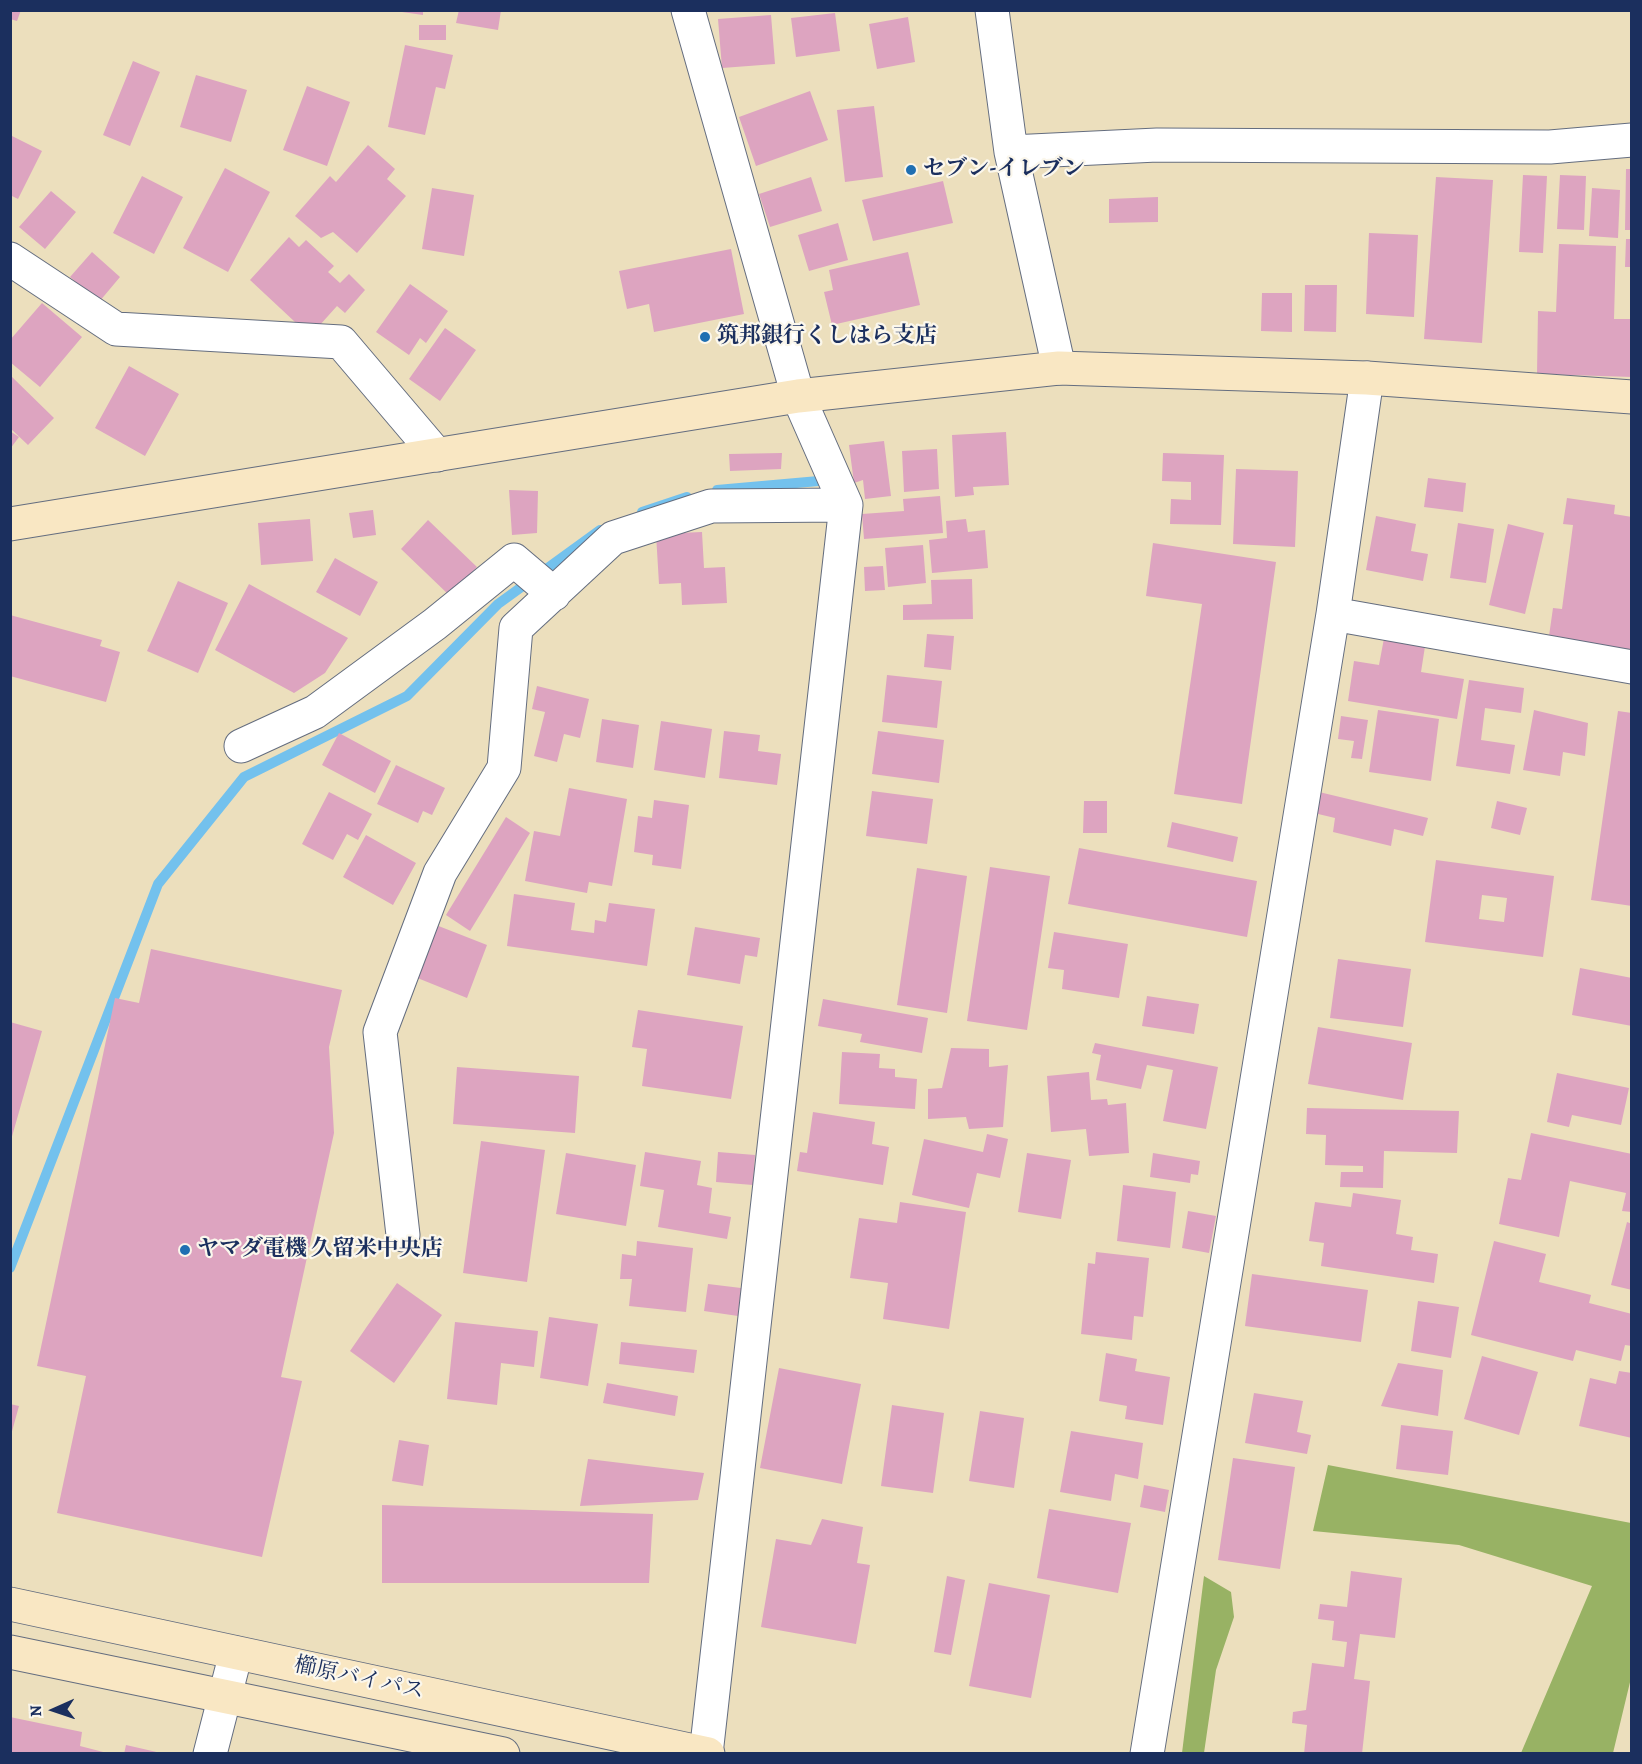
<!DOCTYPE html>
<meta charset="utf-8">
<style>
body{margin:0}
#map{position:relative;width:1642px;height:1764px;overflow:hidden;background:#ecdfbd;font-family:Alegreya,serif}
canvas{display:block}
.frame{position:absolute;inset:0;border:12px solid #1b2f5e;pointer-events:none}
.north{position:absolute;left:24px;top:1680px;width:60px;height:60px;-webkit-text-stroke:4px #fbf7ec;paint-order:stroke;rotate:267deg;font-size:16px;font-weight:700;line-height:24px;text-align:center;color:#1b2f5e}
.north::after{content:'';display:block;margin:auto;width:21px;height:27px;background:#1b2f5e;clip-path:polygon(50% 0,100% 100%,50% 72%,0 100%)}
</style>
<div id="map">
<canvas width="1642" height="1764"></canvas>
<div class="frame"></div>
<div class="north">N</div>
</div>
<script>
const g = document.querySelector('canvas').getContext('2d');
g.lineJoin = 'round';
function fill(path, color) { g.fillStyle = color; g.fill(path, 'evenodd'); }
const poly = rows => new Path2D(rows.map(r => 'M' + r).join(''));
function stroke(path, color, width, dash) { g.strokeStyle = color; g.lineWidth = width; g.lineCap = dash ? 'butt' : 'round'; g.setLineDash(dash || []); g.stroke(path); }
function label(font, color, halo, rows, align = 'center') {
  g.font = font + ' Alegreya,"Noto Serif JP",serif'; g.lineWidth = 4.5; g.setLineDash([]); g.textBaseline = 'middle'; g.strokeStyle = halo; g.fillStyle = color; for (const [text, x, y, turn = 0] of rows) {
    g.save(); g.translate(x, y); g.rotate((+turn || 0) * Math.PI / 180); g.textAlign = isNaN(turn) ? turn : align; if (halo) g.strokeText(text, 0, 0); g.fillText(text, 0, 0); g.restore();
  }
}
const forest = poly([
 [1328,1465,1631,1523,1631,1678,1613,1753,1521,1753,1592,1586,1459,1545,1313,1531],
 [1204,1576,1231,1592,1234,1617,1216,1670,1204,1753,1182,1753]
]);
const stream = poly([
 [717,490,830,480],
 [642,512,687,497],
 [10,1268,158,884,244,777,407,696,498,604,600,530]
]);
const building = poly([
 [10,10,21,10,17,21,10,19],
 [388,10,423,10,423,15],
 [459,10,501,10,498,30,456,23],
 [835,13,840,51,796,57,791,18],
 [771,15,775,64,722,68,718,19],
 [908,17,915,62,877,69,869,24],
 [419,25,446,25,446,40,419,40],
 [405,45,453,55,445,89,436,87,425,135,388,127],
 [133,61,160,72,130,146,103,135],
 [196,75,247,90,231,142,180,127],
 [307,86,350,102,327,166,283,150],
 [810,91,828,140,756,166,739,117],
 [874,106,883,177,845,182,837,110],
 [10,135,42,151,18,199,10,195],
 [368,145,395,169,387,179,406,196,357,253,333,232,321,238,295,216,330,176,336,182],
 [225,168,270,192,228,272,183,248],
 [1626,169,1632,169,1632,230,1625,230],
 [1523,175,1547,176,1543,253,1519,252],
 [1560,175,1586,176,1584,230,1557,229],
 [142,176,183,197,154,254,113,233],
 [811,177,822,211,770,227,759,194],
 [1436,177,1493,180,1482,343,1424,339],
 [943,181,953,223,873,241,862,200],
 [432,188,474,195,464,256,422,249],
 [1592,188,1620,190,1618,238,1589,236],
 [51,191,76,212,45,249,19,227],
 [1158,197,1158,222,1109,223,1109,199],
 [838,223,848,260,809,271,798,235],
 [1369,233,1418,235,1414,317,1366,314],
 [289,237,299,247,306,240,334,266,328,272,340,283,349,274,365,290,345,313,337,306,310,336,250,280],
 [1626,239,1632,239,1632,267,1625,267],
 [1559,244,1616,246,1614,319,1632,319,1632,377,1537,374,1538,311,1556,312],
 [731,249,744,314,654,332,649,304,627,309,619,271],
 [92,252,120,277,99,302,70,277],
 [908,252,920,305,832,325,824,292,833,290,829,270],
 [410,284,448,311,426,343,420,338,409,355,376,332],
 [1305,285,1337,285,1336,332,1304,331],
 [1262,293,1292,293,1292,332,1261,331],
 [42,303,82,337,40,387,10,362,10,340],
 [445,328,476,350,440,401,409,379],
 [129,366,179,394,145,456,95,428],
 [10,375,54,418,28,445,10,428],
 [10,431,19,437,10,449],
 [1006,432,1009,485,973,487,974,495,955,497,952,435],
 [884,441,891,496,865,499,863,480,854,483,849,445],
 [937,449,939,489,904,492,902,451],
 [782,453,781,469,730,471,729,454],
 [1163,453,1224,455,1221,525,1170,524,1171,499,1191,500,1191,482,1162,481],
 [1236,469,1298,471,1295,547,1233,544],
 [1428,478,1466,483,1463,512,1424,507],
 [509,490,538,491,537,533,512,535],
 [940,496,943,533,864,539,862,514,904,511,903,499],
 [1567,498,1615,505,1614,514,1632,517,1632,654,1548,643,1553,608,1562,609,1573,525,1563,524],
 [373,510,376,535,353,538,349,513],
 [1376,516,1416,524,1411,551,1428,554,1423,581,1366,570],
 [310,519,313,561,261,565,258,523],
 [966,519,968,532,985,530,988,568,932,573,929,540,947,538,946,521],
 [428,520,477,567,450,596,401,549],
 [1458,523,1494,529,1486,583,1450,578],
 [1508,524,1544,533,1525,614,1489,605],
 [702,532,704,568,725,567,727,603,682,605,681,583,659,584,656,534],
 [1153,543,1276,562,1242,804,1174,794,1202,604,1146,596],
 [923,545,926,583,888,587,885,548],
 [335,558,378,582,360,616,316,592],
 [883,566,885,590,865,591,864,567],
 [972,579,973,619,903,620,903,605,932,604,931,580],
 [178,581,228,603,198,673,147,651],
 [249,584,348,638,325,673,294,693,215,650],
 [10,615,102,640,100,646,120,652,106,702,10,676],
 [1385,633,1426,640,1421,672,1464,679,1457,719,1348,701,1354,661,1379,665],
 [927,634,954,636,951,670,924,667],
 [887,675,942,681,937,728,882,722],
 [1469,680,1524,688,1521,713,1485,708,1481,740,1515,745,1510,774,1456,766],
 [537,686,589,699,580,738,564,734,557,762,534,756,545,712,532,709],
 [1378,710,1439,719,1431,781,1369,772],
 [1534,710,1588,723,1585,756,1563,752,1560,776,1523,770],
 [1618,711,1632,713,1632,906,1591,900],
 [1341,716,1368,720,1362,759,1351,758,1354,741,1338,739],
 [602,719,639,725,633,768,596,762],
 [661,721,712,729,705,778,654,770],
 [724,731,760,735,758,751,781,754,777,785,719,778],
 [878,731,944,740,939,783,872,774],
 [339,733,391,761,375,793,322,765],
 [396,765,445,788,432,815,423,811,418,823,377,804],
 [569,788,627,799,612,886,589,882,587,893,525,881,534,831,560,836],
 [872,791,933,799,927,844,866,836],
 [329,792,372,814,358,840,347,834,333,860,302,844],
 [1319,792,1428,818,1423,836,1394,829,1391,846,1333,832,1335,818,1314,813],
 [654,800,689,805,681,869,652,865,653,855,634,852,638,816,652,818],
 [1084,801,1107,801,1107,833,1083,833],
 [1497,801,1527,808,1520,835,1491,828],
 [506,817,530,833,470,931,446,915],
 [1172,822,1238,837,1233,862,1167,847],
 [366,835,416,863,393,905,343,877],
 [1079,848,1257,881,1247,937,1068,904],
 [1436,860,1554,876,1543,957,1425,942],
 [1482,895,1507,898,1504,922,1479,919],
 [990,867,1050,876,1027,1030,967,1021],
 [917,868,967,876,947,1013,897,1005],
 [514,894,575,903,571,930,594,933,595,920,606,922,609,903,655,909,647,966,507,946],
 [436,925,487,945,467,998,415,977],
 [695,927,760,938,757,957,745,955,740,984,687,975],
 [1054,932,1128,944,1119,998,1062,989,1064,970,1048,968],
 [151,949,342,990,329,1047,334,1133,281,1377,302,1381,262,1557,57,1513,86,1376,37,1366,115,998,139,1003],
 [1338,959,1411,969,1403,1027,1330,1018],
 [1580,968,1632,978,1632,1026,1572,1015],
 [1147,996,1199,1004,1194,1034,1142,1026],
 [823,999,928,1018,922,1053,860,1042,862,1034,818,1026],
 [638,1010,743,1026,731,1099,642,1086,647,1049,632,1047],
 [10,1022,42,1031,11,1140,10,1140],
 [1318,1027,1412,1043,1403,1100,1308,1084],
 [1095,1043,1218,1067,1206,1129,1163,1121,1173,1070,1147,1065,1141,1089,1096,1080,1101,1055,1092,1053],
 [951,1048,989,1049,989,1067,1008,1065,1003,1127,969,1129,966,1117,928,1119,928,1089,942,1088],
 [842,1052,880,1054,879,1068,895,1069,895,1077,917,1079,915,1109,839,1104],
 [457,1067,579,1076,575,1133,453,1124],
 [1089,1072,1091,1100,1107,1099,1108,1105,1126,1103,1129,1153,1089,1156,1086,1129,1051,1132,1047,1076],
 [1557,1073,1629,1088,1621,1125,1572,1115,1569,1127,1547,1122],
 [1307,1108,1459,1111,1457,1153,1384,1151,1383,1188,1340,1187,1341,1172,1363,1172,1363,1166,1325,1165,1326,1135,1306,1134],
 [813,1112,875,1122,872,1144,889,1147,883,1185,797,1171,800,1152,807,1153],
 [1531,1133,1632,1154,1632,1212,1622,1211,1626,1193,1570,1181,1559,1237,1499,1224,1508,1178,1521,1180],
 [987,1134,1008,1139,1000,1178,977,1173,969,1208,912,1195,924,1139,983,1152],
 [481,1141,545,1150,527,1282,463,1273],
 [645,1152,701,1161,697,1185,712,1188,709,1213,731,1217,727,1239,658,1227,664,1190,640,1186],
 [718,1152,755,1155,753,1185,716,1182],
 [566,1153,636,1165,626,1226,556,1214],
 [1027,1153,1071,1160,1061,1219,1018,1212],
 [1153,1153,1200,1161,1198,1175,1191,1174,1190,1183,1150,1177],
 [1123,1185,1176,1192,1170,1248,1117,1241],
 [1353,1193,1401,1200,1396,1234,1413,1237,1411,1250,1438,1254,1434,1283,1321,1266,1324,1243,1309,1241,1315,1202,1351,1207],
 [900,1202,966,1212,949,1329,883,1319,888,1283,850,1278,859,1218,897,1223],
 [1188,1211,1216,1216,1209,1253,1182,1248],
 [1627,1222,1632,1224,1632,1290,1611,1285],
 [637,1241,693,1248,686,1312,629,1306,632,1279,620,1279,622,1254,636,1256],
 [1494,1241,1546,1254,1539,1282,1591,1295,1589,1303,1632,1314,1632,1346,1625,1345,1621,1361,1576,1350,1573,1361,1471,1335],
 [1096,1252,1149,1258,1143,1317,1134,1316,1132,1340,1081,1334,1088,1263,1095,1264],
 [1252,1274,1368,1290,1361,1342,1245,1326],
 [397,1283,442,1315,394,1383,350,1351],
 [708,1284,741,1288,738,1316,704,1311],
 [1418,1301,1459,1307,1451,1358,1411,1351],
 [549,1317,598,1324,588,1386,540,1378],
 [455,1322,538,1331,534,1367,501,1363,497,1405,447,1399],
 [621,1342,697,1350,694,1373,619,1364],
 [1106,1353,1137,1359,1135,1371,1170,1377,1163,1425,1125,1419,1127,1406,1099,1401],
 [1482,1356,1538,1372,1519,1435,1464,1419],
 [1398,1363,1443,1370,1438,1416,1381,1406],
 [779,1368,861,1384,842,1484,760,1468],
 [1619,1371,1632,1373,1632,1438,1579,1426,1590,1378,1616,1384],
 [607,1383,678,1396,675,1416,603,1403],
 [1254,1393,1303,1401,1297,1432,1311,1435,1307,1454,1245,1443],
 [10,1404,19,1406,11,1435,10,1435],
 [892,1405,944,1413,933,1493,881,1486],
 [980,1411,1024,1418,1014,1488,969,1481],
 [1401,1425,1453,1431,1448,1475,1396,1469],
 [1071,1431,1143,1443,1138,1479,1115,1474,1111,1501,1060,1492],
 [399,1440,429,1445,423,1486,392,1481],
 [1233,1458,1295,1467,1280,1569,1218,1560],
 [588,1459,704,1473,698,1500,580,1506],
 [1144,1485,1169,1490,1165,1512,1140,1507],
 [382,1505,653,1514,649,1583,382,1583],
 [1049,1509,1131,1523,1118,1593,1037,1578],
 [822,1519,863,1527,857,1563,870,1565,856,1644,761,1627,776,1539,811,1545],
 [1351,1571,1402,1578,1395,1638,1360,1634,1354,1679,1370,1681,1362,1754,1304,1754,1307,1725,1292,1723,1293,1712,1306,1710,1312,1663,1344,1667,1347,1642,1332,1640,1334,1621,1318,1619,1320,1604,1347,1607],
 [947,1576,965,1580,951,1655,934,1652],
 [989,1583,1050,1595,1031,1698,969,1686],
 [10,1717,82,1732,80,1746,111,1754,10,1754],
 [126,1745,161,1753,160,1754,124,1754]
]);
const street = poly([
 [688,10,798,396,846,505,706,1754],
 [992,10,1011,152,1059,368],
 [1011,152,1157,145,1550,147,1632,140],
 [10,259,116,329,341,342,437,455],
 [1333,614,1632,667],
 [241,746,315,712,435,624,514,560,554,594],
 [403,1235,380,1032,440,873,504,768,516,628,613,538,711,506,846,505],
 [210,1754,236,1653],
 [1147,1754,1333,614,1367,378]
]);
const secondary = poly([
 [10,524,798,396,1059,368,1367,378,1632,397],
 [10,1604,708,1754],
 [10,1652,503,1754]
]);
const markers = [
 [911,170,6,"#1f6fb2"],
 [705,337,6,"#1f6fb2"],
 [185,1250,6,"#1f6fb2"]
];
const poiNames = [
 ["セブン-イレブン",923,170],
 ["筑邦銀行くしはら支店",717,337],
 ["ヤマダ電機 久留米中央店",197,1250]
];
const streetNames = [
 ["櫛原バイパス",359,1679,12]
];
fill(forest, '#98b264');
stroke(stream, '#73c1ed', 10);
fill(building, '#dda4c0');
stroke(street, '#646d7f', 35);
stroke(secondary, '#646d7f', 35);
stroke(street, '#fff', 33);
stroke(secondary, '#f9e7c3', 33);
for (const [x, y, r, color] of markers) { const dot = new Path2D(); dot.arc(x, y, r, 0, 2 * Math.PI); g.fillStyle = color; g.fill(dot); stroke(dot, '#fbf7ec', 2); }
label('bold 22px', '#1b2f5e', '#fbf7ec', poiNames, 'left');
label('22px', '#1b2f5e', '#fbf7ec', streetNames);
</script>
